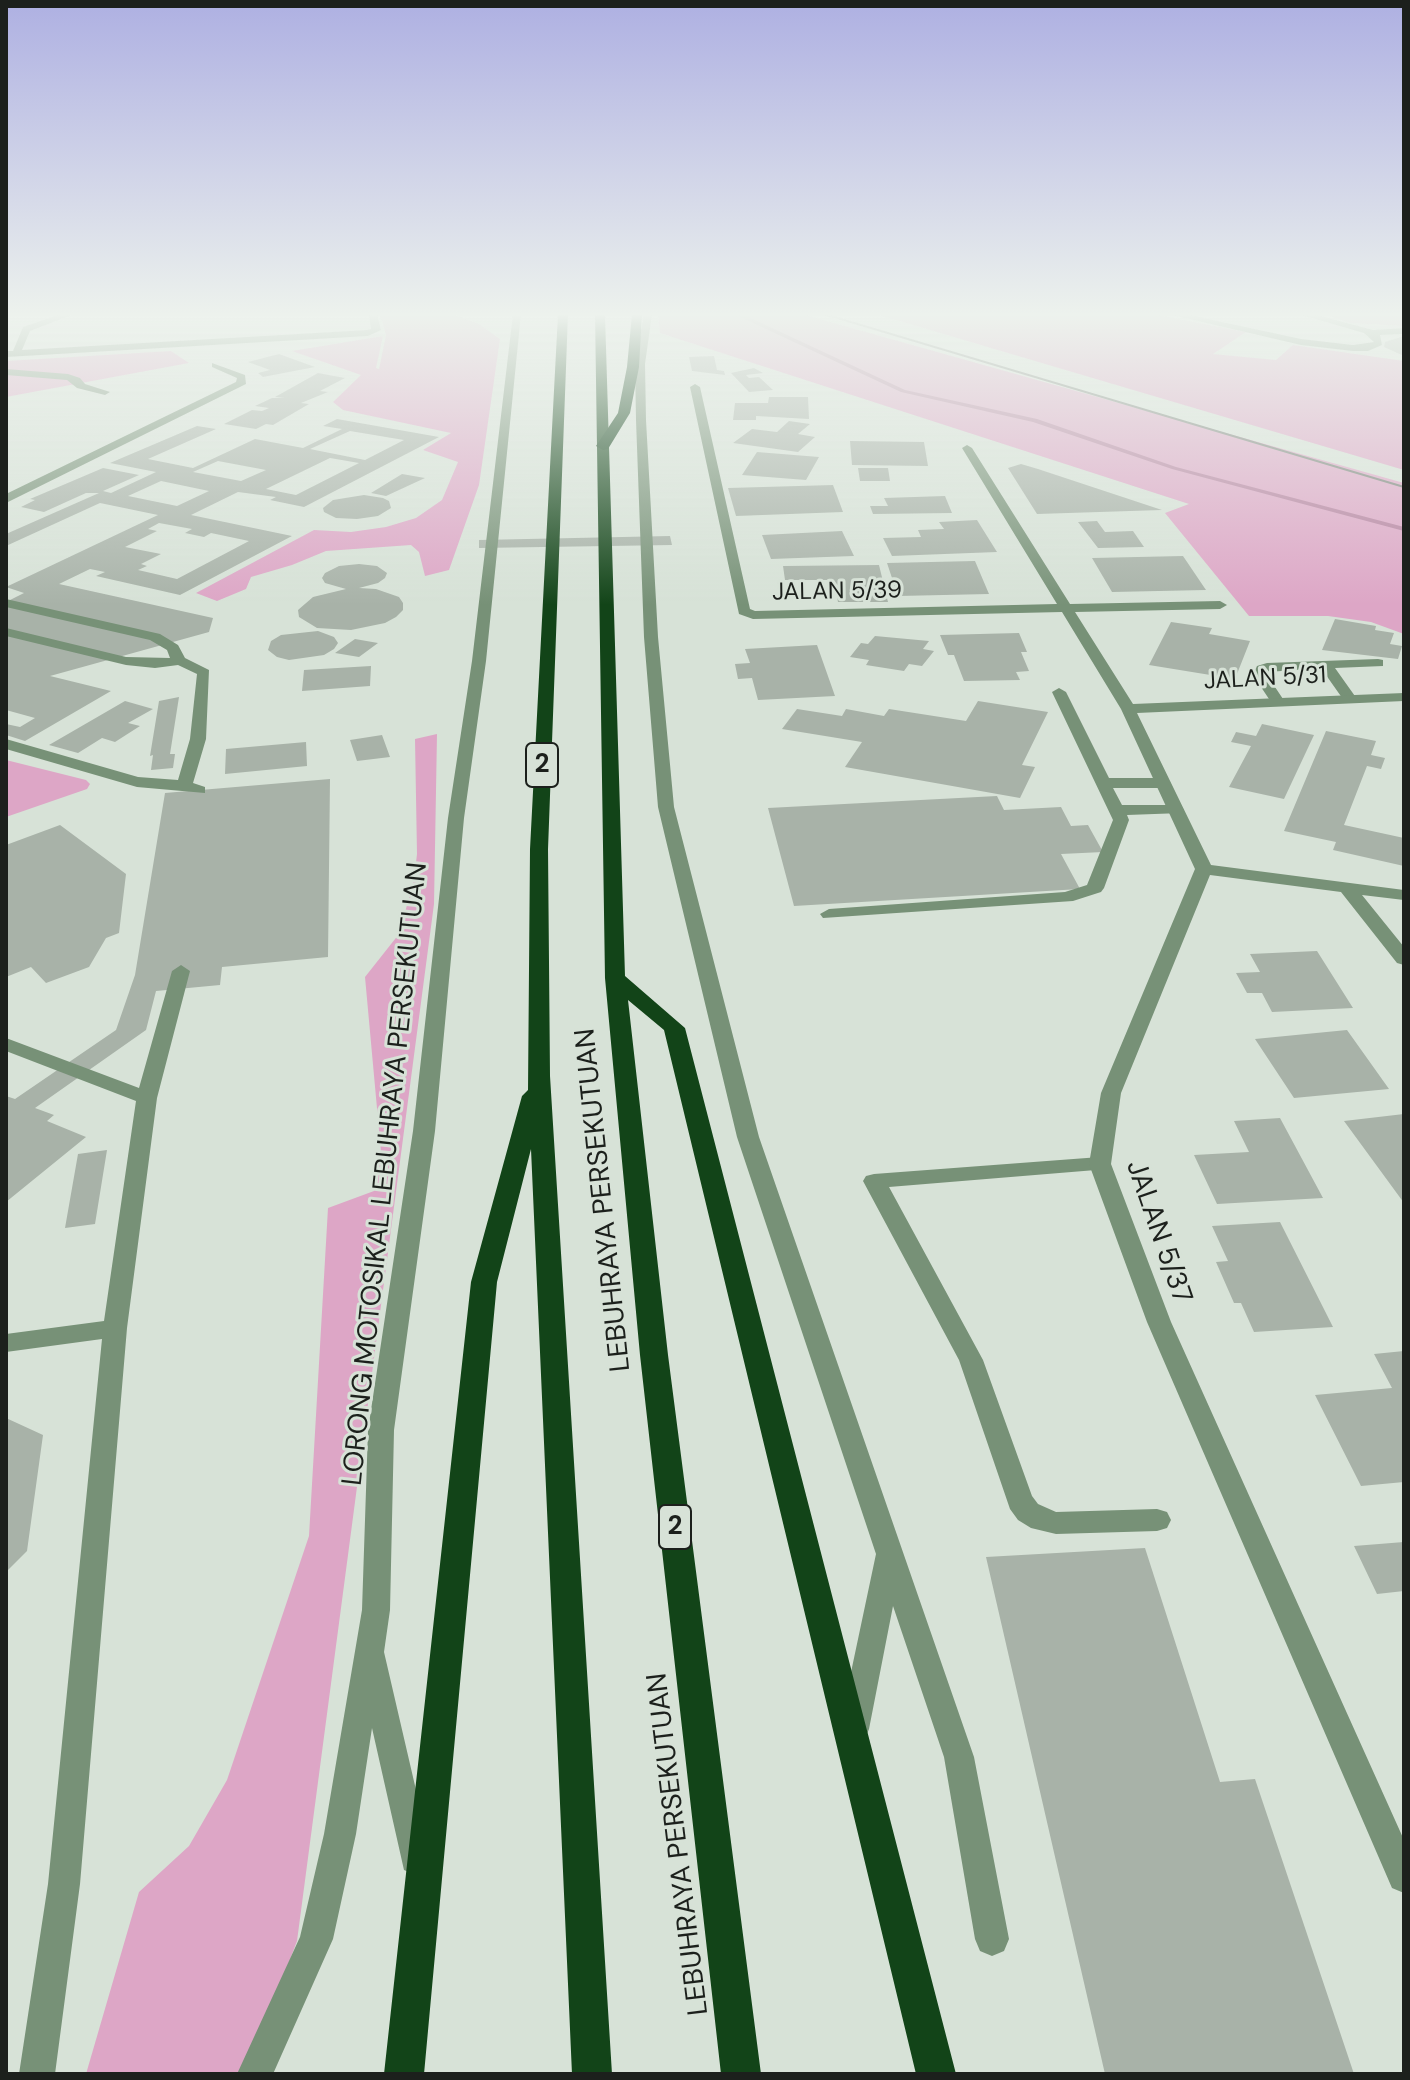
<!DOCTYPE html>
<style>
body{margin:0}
#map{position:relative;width:1410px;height:2080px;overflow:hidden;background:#d7e2d7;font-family:"DM Sans",sans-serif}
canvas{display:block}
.frame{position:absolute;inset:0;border:8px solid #1c201c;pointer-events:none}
</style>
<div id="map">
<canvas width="1410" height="2080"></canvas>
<div class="frame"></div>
</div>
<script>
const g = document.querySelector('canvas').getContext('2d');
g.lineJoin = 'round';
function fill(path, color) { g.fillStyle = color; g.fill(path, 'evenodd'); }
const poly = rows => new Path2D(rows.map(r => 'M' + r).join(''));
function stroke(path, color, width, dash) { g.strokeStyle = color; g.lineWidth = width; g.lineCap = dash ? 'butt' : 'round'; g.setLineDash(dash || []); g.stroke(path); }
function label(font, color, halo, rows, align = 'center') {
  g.font = font + ' "DM Sans",sans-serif'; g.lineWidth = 6; g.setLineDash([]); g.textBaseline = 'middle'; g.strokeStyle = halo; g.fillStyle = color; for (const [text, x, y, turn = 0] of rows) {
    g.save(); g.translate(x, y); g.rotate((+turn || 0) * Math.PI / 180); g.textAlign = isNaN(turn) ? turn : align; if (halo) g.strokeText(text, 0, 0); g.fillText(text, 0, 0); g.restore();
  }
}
const green = poly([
 [380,314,452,314,479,324,500,339,479,485,449,570,425,576,419,552,411,545,326,551,292,565,251,577,246,589,217,601,196,593,314,530,351,532,386,527,416,518,442,500,458,462,423,450,451,433,343,410,333,402,361,375,292,351,383,336,376,368,379,369,386,335],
 [658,314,802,314,1404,483,1404,634,1371,622,1328,616,1249,616,1165,513,1189,504,660,333],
 [876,314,1152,314,1246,332,1213,354,1276,360,1293,345,1404,361,1404,470],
 [1324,314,1404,314,1404,326,1350,323],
 [171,351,189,363,6,397,6,361],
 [437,734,434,904,297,1941,247,2074,86,2074,139,1892,189,1846,227,1780,309,1536,328,1208,374,1191,381,1152,365,977,399,934,414,880,417,854,415,739],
 [6,760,86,780,90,784,87,789,6,817]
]);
const stream = poly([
 [734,314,742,314,905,390,1037,419,1176,467,1404,527,1404,531,1172,469,1033,422,901,392,734,314]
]);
const building = poly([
 [1404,336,1404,356,1384,347,1385,342],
 [279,354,315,367,263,377,258,373,270,370,248,362],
 [714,356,717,370,724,371,725,375,692,371,689,357],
 [754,368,763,373,746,375,749,378,759,377,773,390,749,392,731,373],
 [318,373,345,378,320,391,328,392,301,403,309,404,273,425,266,424,256,429,224,424,252,410,262,411,269,408,255,406,272,398,285,398,275,397],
 [769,397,808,397,809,419,756,416,756,420,733,420,735,403,768,403],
 [337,419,439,437,304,507,270,500,276,497,238,492,191,515,292,536,180,595,96,576,105,572,90,569,59,584,213,618,209,632,50,676,111,691,25,741,6,735,6,724,20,727,35,718,6,710,6,602,24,593,6,587,158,515,100,503,6,546,6,534,99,493,86,493,44,512,21,507,35,500,30,499,103,468,139,475,103,491,111,493,156,472,110,463,197,426,216,429,148,459,193,468,255,439,303,448,342,429,323,426],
 [350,431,404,440,365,460,310,449],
 [330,458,359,463,296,495,266,489],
 [218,461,266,470,241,481,193,472],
 [161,481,209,491,177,506,128,496],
 [159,523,192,529,185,533,204,537,211,533,249,541,177,579,138,570,147,566,141,564,161,554,125,547,157,531,148,529],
 [789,421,810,424,798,434,815,437,798,452,733,443,752,429,777,432],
 [850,441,924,442,928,466,852,465],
 [757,452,819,457,806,480,742,475],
 [1021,464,1038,469,1162,510,1037,514,1008,468],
 [858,468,888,468,890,481,860,481],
 [402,474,425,478,386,496,371,493],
 [833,485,843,512,736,516,728,488],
 [364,495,383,498,389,501,391,508,378,516,357,519,336,518,324,512,323,508,333,500],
 [945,496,952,513,873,514,870,506,888,506,884,498],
 [977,520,997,552,892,556,883,538,921,537,918,530,944,529,939,522],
 [1097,521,1105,532,1133,531,1144,547,1098,548,1078,522],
 [842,531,854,556,771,559,762,535],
 [670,536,672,545,479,548,479,540],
 [1183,556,1206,590,1112,592,1092,558],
 [975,561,989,594,898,596,887,563],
 [359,564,377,566,387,573,385,578,378,583,359,588,376,589,399,597,403,603,403,610,396,617,385,623,351,630,317,628,299,617,298,610,313,597,346,589,325,583,322,578,325,573,339,566],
 [879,565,888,602,838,602,834,580,785,580,783,566],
 [1335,619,1376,626,1375,630,1394,633,1390,644,1402,646,1398,659,1322,650],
 [1171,622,1212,628,1209,634,1250,641,1235,679,1149,665],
 [318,631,334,637,338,643,334,649,324,655,289,660,277,657,268,650,271,641,281,635],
 [1019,633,1027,652,1021,652,1029,671,1016,672,1020,680,964,681,954,655,948,655,940,635],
 [875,636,929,641,923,649,934,651,922,666,909,664,904,671,866,665,869,660,850,657,861,643,868,644],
 [355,639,378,643,359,657,335,653],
 [817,645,835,696,758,700,752,678,738,679,735,664,750,663,745,649],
 [371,666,370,686,302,691,304,670],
 [179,697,170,754,175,754,173,768,151,770,153,755,150,756,159,701],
 [125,701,153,709,128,723,140,726,115,742,102,738,78,753,49,745],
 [978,701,1048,712,1022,765,1035,767,1020,798,845,767,862,742,782,729,797,709,842,716,846,709,884,716,889,709,966,721],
 [1262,724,1314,735,1284,799,1229,787,1251,746,1231,742,1236,732,1256,736],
 [1326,731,1376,741,1371,755,1385,758,1381,769,1367,766,1344,825,1404,838,1404,866,1333,850,1336,842,1284,831],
 [382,735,390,757,357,761,350,740],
 [306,742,307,766,225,774,226,749],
 [330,779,328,957,222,967,220,985,156,991,146,1030,35,1108,54,1115,47,1121,86,1137,6,1202,6,1096,15,1099,116,1030,135,975,165,793],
 [997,796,1004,810,1061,807,1071,826,1088,825,1103,852,1061,854,1080,889,794,906,768,808],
 [60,825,126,874,119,933,106,938,89,967,46,983,31,967,6,977,6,845],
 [1317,951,1353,1008,1272,1012,1262,993,1247,993,1236,973,1260,972,1250,954],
 [1347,1030,1389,1089,1294,1098,1255,1039],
 [1404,1114,1404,1203,1344,1121],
 [1280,1118,1323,1198,1217,1204,1194,1155,1249,1152,1234,1121],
 [107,1150,95,1224,65,1228,78,1154],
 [1280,1222,1333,1327,1254,1332,1241,1303,1234,1303,1216,1262,1228,1261,1212,1226],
 [1404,1351,1404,1482,1361,1486,1315,1395,1392,1388,1374,1354],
 [6,1418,43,1435,27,1551,6,1572],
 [1404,1542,1404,1591,1377,1594,1354,1546],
 [1145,1548,1220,1782,1255,1779,1354,2074,1105,2074,986,1557]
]);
const service = poly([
 [61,314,74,314,30,331,22,350,367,330,371,329,369,314,377,314,381,330,368,336,6,357,6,351,13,351,23,327,61,314],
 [513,314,521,314,486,661,464,818,435,1131,394,1430,390,1610,384,1652,432,1859,428,1870,416,1875,404,1870,372,1728,356,1834,333,1939,273,2074,237,2074,300,1937,324,1834,362,1610,368,1430,413,1131,448,818,472,661,513,314],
 [644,314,652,314,645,364,646,420,658,637,674,807,759,1137,974,1757,1009,1939,1004,1951,992,1956,980,1951,975,1939,944,1757,893,1606,869,1729,865,1739,854,1743,843,1739,839,1729,876,1554,737,1137,658,807,644,637,636,420,635,364,644,314],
 [1168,314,1185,314,1301,339,1353,345,1374,342,1364,333,1298,314,1313,314,1373,330,1404,328,1404,334,1380,335,1382,345,1368,351,1353,351,1301,345,1168,314],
 [212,363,245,375,246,384,6,503,6,494,236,382,237,378,212,367,212,363],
 [6,369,68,374,80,378,85,384,110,392,105,395,77,388,67,380,6,375,6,369],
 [6,599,160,634,178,645,185,658,209,670,206,739,193,783,205,787,205,793,137,787,6,749,6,739,138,777,178,780,190,739,197,674,178,665,155,668,126,665,6,636,6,628,126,657,170,658,167,650,150,640,6,607,6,599],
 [1378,659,1383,660,1383,666,1335,668,1357,699,1350,703,1345,702,1321,668,1268,672,1267,675,1285,702,1278,706,1273,705,1253,675,1257,666,1267,663,1378,659],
 [1059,688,1066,692,1109,778,1163,778,1171,783,1163,788,1113,788,1122,805,1176,805,1182,807,1184,810,1182,813,1127,815,1129,820,1104,888,1101,892,1073,901,823,918,820,914,829,909,1065,892,1087,885,1113,820,1052,692,1059,688],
 [181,965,190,971,157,1098,127,1328,80,1884,55,2074,19,2074,48,1884,102,1339,6,1352,6,1334,104,1321,136,1101,6,1051,6,1038,139,1088,172,971,181,965],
 [1100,1157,1108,1159,1111,1164,1108,1169,889,1187,983,1360,1032,1496,1038,1504,1056,1512,1157,1509,1167,1512,1171,1520,1167,1528,1157,1531,1056,1534,1031,1528,1018,1520,1010,1509,959,1360,863,1181,866,1176,874,1174,1100,1157]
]);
const minor = poly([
 [695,384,700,387,750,609,755,611,1057,604,962,448,967,445,972,448,1070,604,1220,601,1227,605,1220,609,1075,612,1133,704,1404,693,1404,701,1137,713,1211,865,1404,890,1404,900,1362,895,1404,947,1404,965,1397,963,1341,892,1210,875,1121,1093,1111,1164,1171,1322,1404,1840,1404,1893,1392,1888,1147,1322,1089,1164,1101,1093,1195,869,1121,709,1062,612,753,619,739,614,690,387,695,384]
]);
const trunk = poly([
 [558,314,568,314,548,849,550,1076,612,2074,572,2074,531,1149,497,1282,424,2074,384,2074,471,1282,522,1096,528,1090,530,849,558,314],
 [595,314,605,314,625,976,685,1028,956,2074,916,2074,664,1030,628,1000,668,1355,761,2074,721,2074,640,1355,605,978,595,314]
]);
const motorway = poly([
 [632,314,642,314,639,367,630,413,608,449,603,450,596,446,618,413,627,367,632,314]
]);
const tram = poly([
 [824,314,1404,487]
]);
const farStreetnames = [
 ["JALAN 5/39",837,592,-1],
 ["JALAN 5/31",1265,679,-3]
];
const shields = [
 [542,765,32],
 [675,1527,32]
];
const shieldNames = [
 ["2",542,765],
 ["2",675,1527]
];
const streetNames = [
 ["LORONG MOTOSIKAL LEBUHRAYA PERSEKUTUAN",386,1174,-84],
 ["LEBUHRAYA PERSEKUTUAN",604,1200,-96],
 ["JALAN 5/37",1158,1232,71],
 ["LEBUHRAYA PERSEKUTUAN",679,1844,-97]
];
fill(green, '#dda6c6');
fill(stream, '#b681a0');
fill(building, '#a8b2a8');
fill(service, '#779177');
fill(minor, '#779177');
fill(trunk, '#124418');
fill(motorway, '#05380e');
stroke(tram, '#7a827a', 2);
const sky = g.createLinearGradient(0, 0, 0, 605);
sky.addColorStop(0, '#aeb0e2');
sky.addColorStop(0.52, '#edf2ed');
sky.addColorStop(1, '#edf2ed00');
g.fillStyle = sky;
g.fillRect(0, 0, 1410, 605);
label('24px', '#1c201c', '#d7e2d7', farStreetnames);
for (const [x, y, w] of shields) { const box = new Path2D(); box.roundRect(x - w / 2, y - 22, w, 44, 6); g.fillStyle = '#d7e2d7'; g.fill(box); stroke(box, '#1c201c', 2); }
label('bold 26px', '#1c201c', null, shieldNames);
label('28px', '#1c201c', '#d7e2d7', streetNames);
</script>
